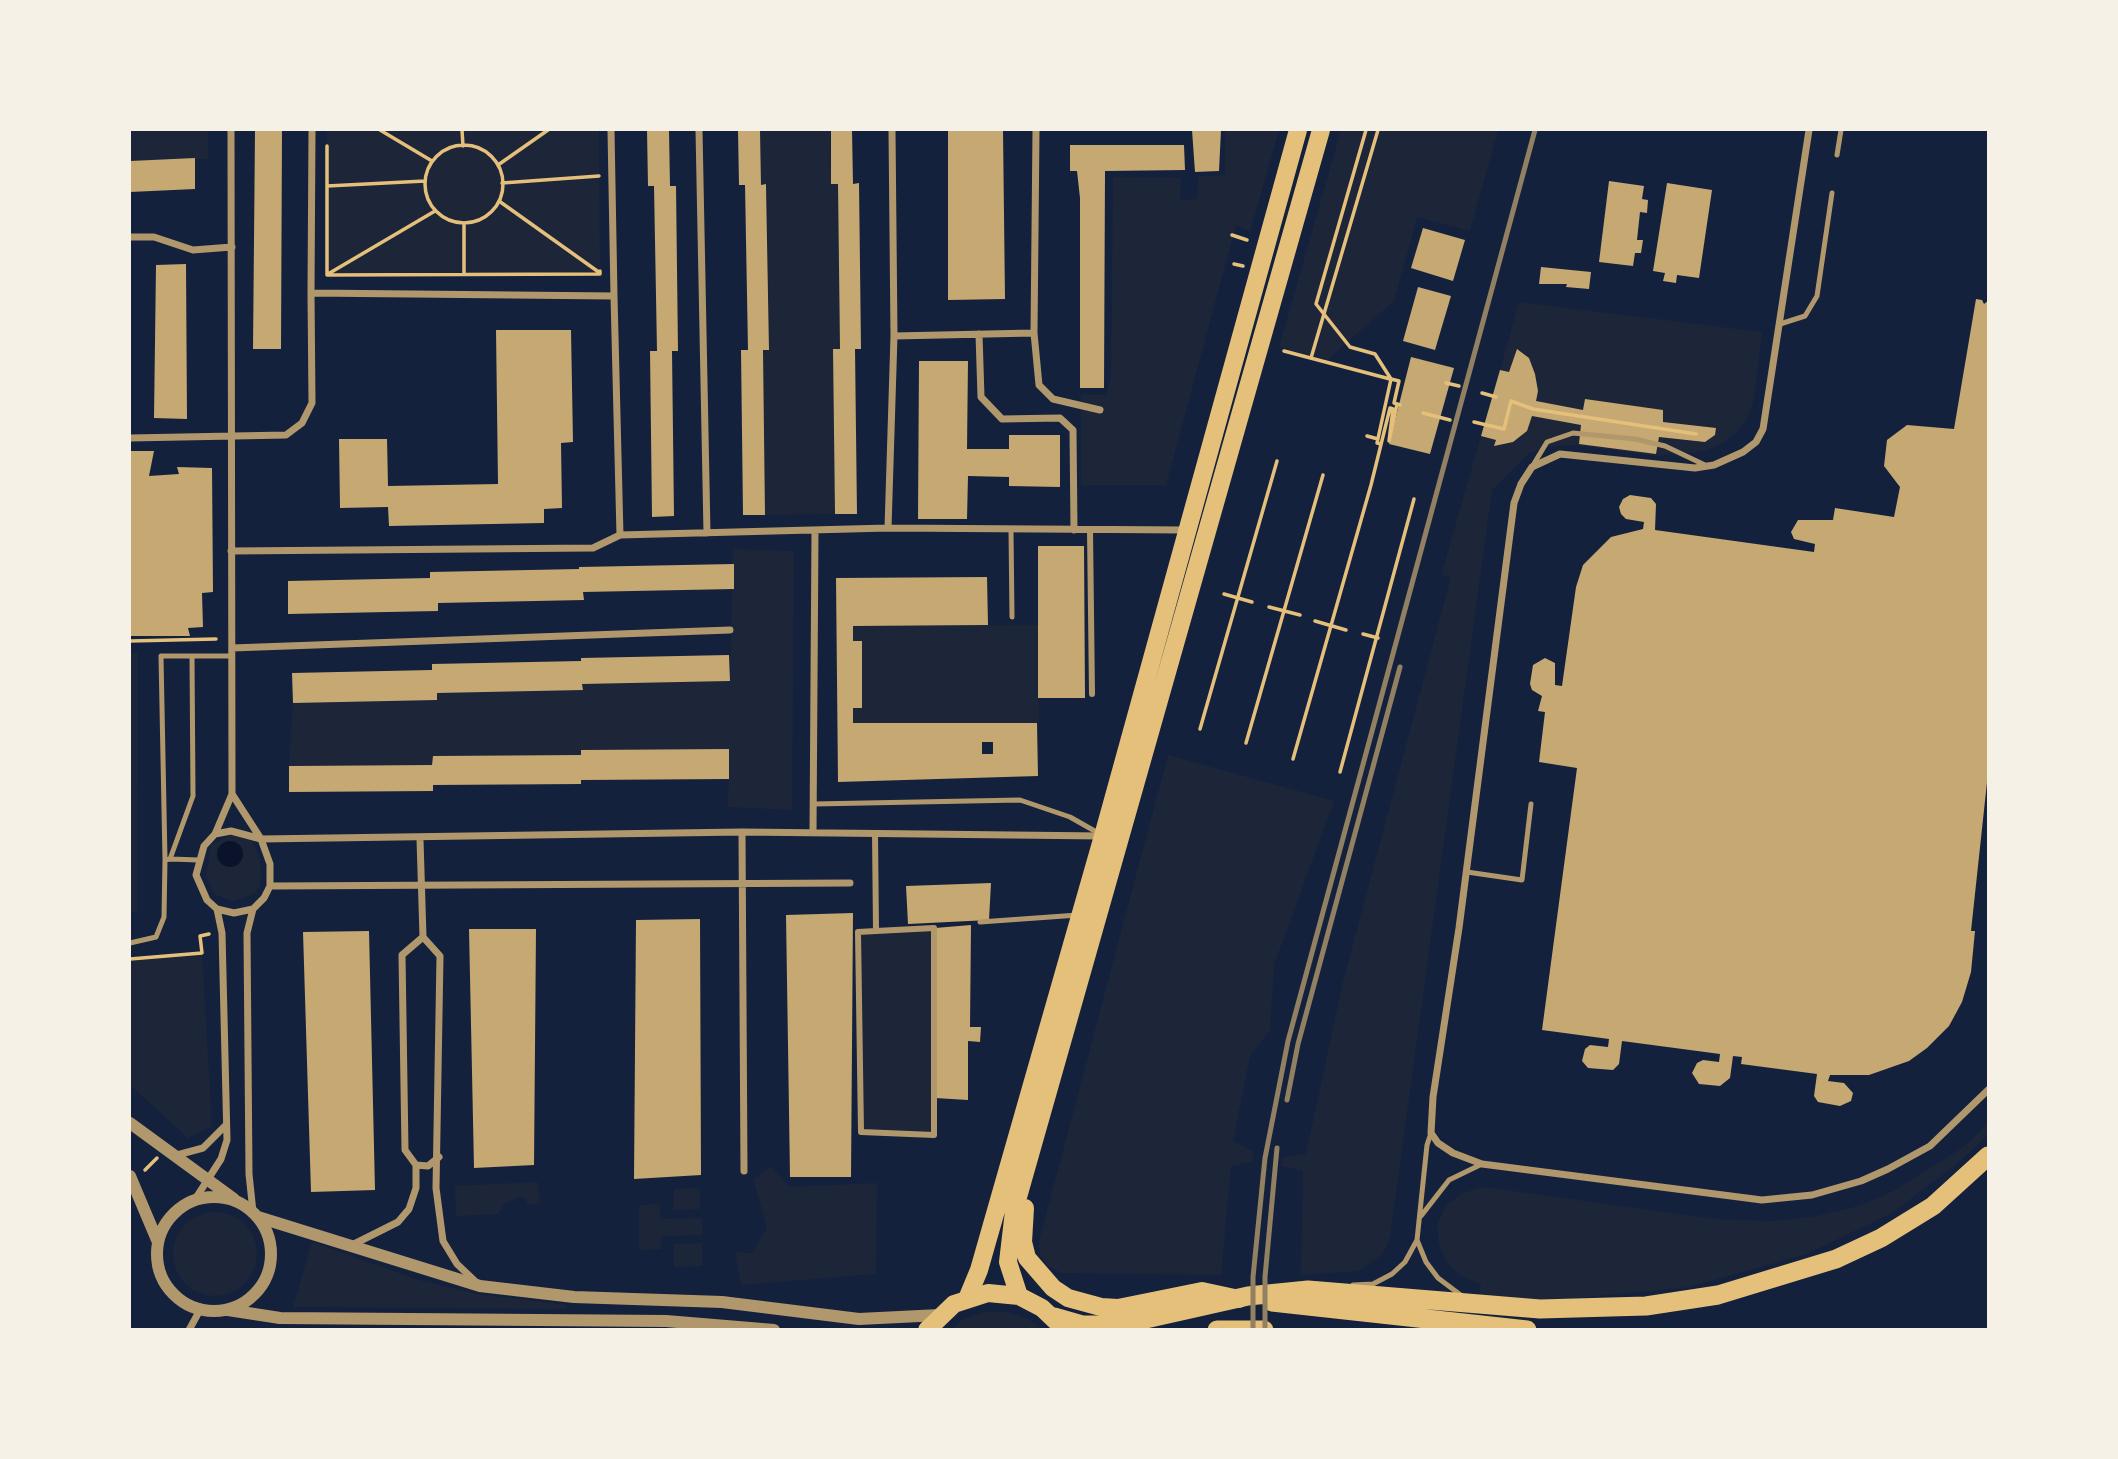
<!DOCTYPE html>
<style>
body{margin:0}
#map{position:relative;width:2118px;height:1459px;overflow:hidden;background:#14213d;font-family:Spectral,serif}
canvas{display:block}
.frame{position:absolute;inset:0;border:131px solid #f6f1e7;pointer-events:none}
</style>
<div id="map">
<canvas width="2118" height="1459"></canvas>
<div class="frame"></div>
</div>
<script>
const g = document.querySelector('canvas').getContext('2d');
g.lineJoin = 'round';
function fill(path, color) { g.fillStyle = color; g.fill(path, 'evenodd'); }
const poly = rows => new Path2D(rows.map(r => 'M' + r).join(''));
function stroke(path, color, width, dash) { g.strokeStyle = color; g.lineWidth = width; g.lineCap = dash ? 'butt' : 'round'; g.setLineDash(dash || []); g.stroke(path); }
const green = poly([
 [130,130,208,130,208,159,130,161],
 [327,130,599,130,600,274,327,275],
 [760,130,830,130,831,184,838,184,840,349,833,350,835,514,765,515,763,350,769,349,767,185,761,185],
 [1225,130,1279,130,1250,232,1236,225,1166,485,1081,485,1081,395,1106,395,1111,378,1113,177,1181,178,1180,200,1197,199,1198,176,1225,175],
 [1341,130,1498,130,1470,231,1417,217,1394,301,1327,360,1279,347],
 [1519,302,1762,332,1754,399,1748,417,1737,432,1721,444,1704,451,1657,456,1576,445,1552,446,1529,453,1492,490,1390,1237,1383,1254,1359,1271,1301,1275,1303,1171,1282,1166,1282,1158,1306,1154,1343,982,1451,577,1442,575,1442,572,1481,436,1496,440,1495,446,1513,442,1527,431,1532,416,1538,390,1529,358,1517,350,1509,372,1500,370],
 [733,549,794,551,792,810,728,807,729,749,581,750,581,755,433,756,432,765,289,766,293,703,437,700,437,693,583,689,582,684,730,681],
 [1038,625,1039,723,853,723,853,708,862,707,862,642,853,641,853,626],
 [130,653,138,653,137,912,130,912],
 [1168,755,1334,801,1274,965,1270,1030,1250,1056,1233,1141,1254,1152,1252,1162,1231,1166,1221,1275,1061,1273,1048,1266,1040,1255,1039,1241],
 [231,835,252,841,260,859,261,876,260,886,253,894,233,901,214,894,206,877,211,845],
 [934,928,934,1136,860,1132,857,932],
 [202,953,212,1126,188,1138,130,1085,130,960],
 [1988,1123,1988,1135,1957,1164,1892,1213,1807,1254,1689,1287,1569,1299,1521,1300,1479,1295,1481,1284,1461,1276,1446,1262,1439,1243,1437,1225,1446,1206,1462,1193,1484,1187,1715,1219,1773,1221,1813,1217,1862,1205,1893,1191,1965,1146],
 [771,1167,790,1187,877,1183,876,1274,741,1285,735,1252,752,1253,767,1228,753,1179],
 [538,1182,540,1204,527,1205,526,1198,519,1197,505,1203,498,1214,456,1216,455,1186],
 [700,1188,700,1209,673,1210,674,1189],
 [660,1204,660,1219,702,1218,703,1235,661,1236,661,1249,639,1250,639,1205],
 '173 1254a42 42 0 1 1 84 0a42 42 0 1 1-84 0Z',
 [312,1242,419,1280,477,1294,567,1305,565,1309,293,1307],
 [702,1243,702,1266,674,1267,674,1244],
 [984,1312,1008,1312,1028,1319,1042,1329,952,1329,962,1320]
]);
const water = poly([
 '217 854a13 13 0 1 1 26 0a13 13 0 1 1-26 0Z'
]);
const building = poly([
 [255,130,282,130,281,349,253,349],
 [647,130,669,130,670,186,676,186,678,351,672,351,674,516,652,517,650,351,657,351,654,186,648,186],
 [738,130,760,130,761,185,766,184,769,350,763,350,765,515,743,515,741,350,748,350,745,185,739,185],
 [831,130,852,130,853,184,859,183,861,349,855,349,857,514,835,514,833,349,840,349,838,184,831,184],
 [948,130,1003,130,1005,299,948,300],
 [1192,130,1221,130,1219,171,1195,172],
 [1070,145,1184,145,1185,170,1105,171,1104,388,1080,388,1080,198,1077,171,1070,171],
 [195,158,195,189,130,192,130,161],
 [1609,181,1644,186,1642,199,1648,200,1647,213,1640,212,1637,240,1643,240,1641,253,1635,253,1633,266,1599,262],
 [1667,183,1712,190,1699,278,1677,275,1676,283,1663,281,1665,273,1653,271],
 [1423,228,1465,240,1453,281,1411,268],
 [186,264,187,419,154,418,156,265],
 [1541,267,1591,272,1589,289,1566,287,1567,284,1539,284],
 [1418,287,1451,296,1435,350,1403,341],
 [1976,299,1982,300,1984,304,1988,301,1988,773,1971,931,1975,931,1971,972,1962,1002,1949,1026,1927,1048,1909,1061,1869,1075,1830,1075,1828,1081,1844,1083,1853,1093,1851,1101,1840,1106,1818,1102,1814,1096,1817,1074,1741,1064,1742,1057,1733,1056,1730,1078,1720,1086,1699,1084,1692,1073,1697,1063,1703,1060,1719,1062,1720,1054,1622,1041,1619,1064,1613,1070,1588,1068,1582,1061,1585,1049,1590,1045,1608,1047,1609,1039,1542,1030,1577,768,1539,762,1545,712,1538,711,1542,696,1532,690,1530,684,1533,665,1545,658,1555,663,1555,685,1562,686,1576,587,1583,565,1611,537,1643,529,1644,522,1626,519,1621,514,1619,507,1623,499,1630,495,1651,498,1656,504,1655,530,1814,552,1815,544,1794,539,1791,532,1798,520,1833,520,1835,508,1894,517,1900,487,1884,466,1887,440,1907,425,1954,429],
 [496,330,571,330,573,442,561,443,562,508,544,509,544,523,389,526,388,507,340,508,339,439,387,439,388,486,498,484],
 [1517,349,1529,358,1535,374,1538,391,1536,401,1583,410,1585,399,1663,410,1663,422,1716,428,1715,435,1705,442,1659,437,1656,454,1579,444,1581,425,1532,416,1527,431,1513,442,1494,446,1496,440,1481,436,1500,370,1509,372],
 [1411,357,1454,368,1430,454,1389,444],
 [919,361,968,361,967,449,1009,449,1009,435,1060,435,1060,487,1009,486,1009,477,968,476,967,519,918,519],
 [130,451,154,451,149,476,179,474,177,467,212,468,213,592,202,593,203,627,188,628,190,636,130,636],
 [1038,546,1084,546,1085,698,1038,698],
 [734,564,734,589,583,592,584,600,438,603,438,611,288,614,288,581,430,578,430,572,579,569,579,567],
 [987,577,988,625,853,626,853,641,862,641,862,708,853,708,853,723,1037,723,1038,776,838,782,836,578],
 [982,742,993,742,993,754,982,754],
 [729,655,730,681,582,684,583,690,437,693,437,700,293,703,292,673,432,670,432,664,581,661,581,658],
 [729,749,729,779,581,780,581,784,433,785,433,791,289,792,289,766,432,765,433,756,581,755,581,750],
 [991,883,989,920,908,924,906,886],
 [853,913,851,1177,790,1177,786,915],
 [700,919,701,1175,634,1179,636,920],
 [971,925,970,1027,981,1027,980,1042,968,1041,968,1100,935,1098,935,928],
 [469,929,536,929,534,1165,474,1168],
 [369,931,375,1190,311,1192,303,932]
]);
const path = poly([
 [380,130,432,161],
 [462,130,463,146],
 [1366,130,1316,304,1350,347,1375,354,1391,379],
 '425 184a39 39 0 1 1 78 0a39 39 0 1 1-78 0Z',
 [327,146,327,275,600,274,600,271],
 [498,165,548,130],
 [502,183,599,176],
 [327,186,425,181],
 [499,201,600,273],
 [1232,235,1247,240],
 [1234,264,1243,266],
 [328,274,435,211],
 [464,274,464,223],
 [1284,351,1390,379],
 [1311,358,1378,130],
 [1446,383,1459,386],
 [1482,393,1496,397],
 [1423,413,1450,420],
 [1474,422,1504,429,1511,401,1533,409,1696,434],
 [1367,436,1378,439],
 [1381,444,1377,443,1391,379,1399,381,1394,403,1400,405],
 [1224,594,1252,602],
 [1269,607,1300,615],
 [1315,621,1346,630],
 [1363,634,1378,638],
 [130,641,216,639],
 [1200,729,1277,461],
 [1246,743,1323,475],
 [1293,759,1371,485,1390,408,1393,409,1389,441,1397,404],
 [1340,772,1414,499],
 [130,959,202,953,200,936,209,934],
 [145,1170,157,1158]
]);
const service = poly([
 [1837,155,1841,130],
 [1780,324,1805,316,1817,296,1832,193],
 [1532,467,1547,442,1573,433,1635,439,1665,446,1707,466],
 [1011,530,1012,617],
 [192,656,193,796,170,859,165,860,161,656,232,656],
 [814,804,1020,800,1070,817,1100,834],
 [170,859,199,860],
 [1467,872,1522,880,1531,804],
 [980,922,1078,915],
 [130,943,156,937,164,917,165,860],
 [1421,1216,1449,1180,1482,1164],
 [1417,1240,1426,1262,1438,1278,1462,1296],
 [1353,1285,1373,1284,1392,1274,1405,1262,1417,1240,1427,1145,1431,1133]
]);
const pedestrian = poly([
 [1090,530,1092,694],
 [875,833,876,931,858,932,861,1132,934,1135,934,928,876,931]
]);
const minor = poly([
 [312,130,311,293,614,296,611,130],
 [699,130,707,533],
 [1036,130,1034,333,1039,385,1053,399,1100,410],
 [1809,130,1763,429,1756,442,1743,452,1714,465,1695,468,1560,454,1532,467,1521,484,1514,503,1459,928,1433,1097,1431,1133,1438,1143,1453,1153,1482,1164,1762,1200,1812,1195,1861,1181,1888,1169,1930,1146,1988,1090],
 [130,237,154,237,193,250,232,247],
 [614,296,620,535],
 [979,334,981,397,1002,419,1060,418,1073,430,1074,530],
 [894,336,1034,333],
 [130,438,286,435,302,423,312,403,311,293],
 [888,528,894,336,892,130],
 [231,551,593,548,620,535,888,528,1185,530],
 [232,648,730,630],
 [232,794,261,839,270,864,270,886,264,898,253,909,234,913,217,909,207,900,196,875,204,846,215,834,231,831,261,839,742,832,1102,836],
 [742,832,744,1171],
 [813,833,815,531],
 [215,834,232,794,231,130],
 [420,839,423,937],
 [270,886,850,883],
 [253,909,247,933,249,1174,253,1212],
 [177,1155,203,1148,225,1126],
 [416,1165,428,1166,439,1157],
 [194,1201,221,1159,227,1140,222,933,217,909],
 [350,1246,398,1222,409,1209,416,1188,416,1165,405,1150,402,955,423,937,440,956,436,1188,443,1241,457,1264,477,1283],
 [189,1330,200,1310]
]);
const tertiary = poly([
 [130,1123,234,1199],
 [130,1176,157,1240],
 '157 1254a57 57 0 1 1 114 0a57 57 0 1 1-114 0Z',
 [258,1217,480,1286,574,1297,722,1302,859,1319,940,1315],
 [228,1310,280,1318,666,1321,774,1330]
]);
const primary = poly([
 [1025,1208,1023,1242,1027,1258,1053,1288,1068,1298,1101,1307,1118,1308,1202,1291,1239,1299],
 [1019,1296,1008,1262,1014,1211,1321,130],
 [967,1299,979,1270,1103,836,1298,130],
 [927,1330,954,1304,988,1293,1019,1296,1042,1308,1062,1327]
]);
const motorway = poly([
 [1272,1302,1527,1330],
 [1054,1317,1082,1325,1119,1325,1248,1296,1308,1290,1540,1309,1646,1306,1718,1295,1836,1259,1881,1238,1933,1206,1988,1156],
 [1217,1330,1264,1330]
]);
const rail = poly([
 [1287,1100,1298,1044,1400,667],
 [1253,1330,1253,1277,1265,1158,1288,1041,1535,130],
 [1265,1330,1265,1277,1277,1148]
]);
fill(green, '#1d2539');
fill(water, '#0b132b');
fill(building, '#c6a872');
stroke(path, '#e5c07b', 3.5);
stroke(service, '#b1986c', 5);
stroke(pedestrian, '#b1986c', 6);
stroke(minor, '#b1986c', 7);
stroke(tertiary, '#b1986c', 12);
stroke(primary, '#e5c07b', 18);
stroke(motorway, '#e5c07b', 19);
stroke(rail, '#918062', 5);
</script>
